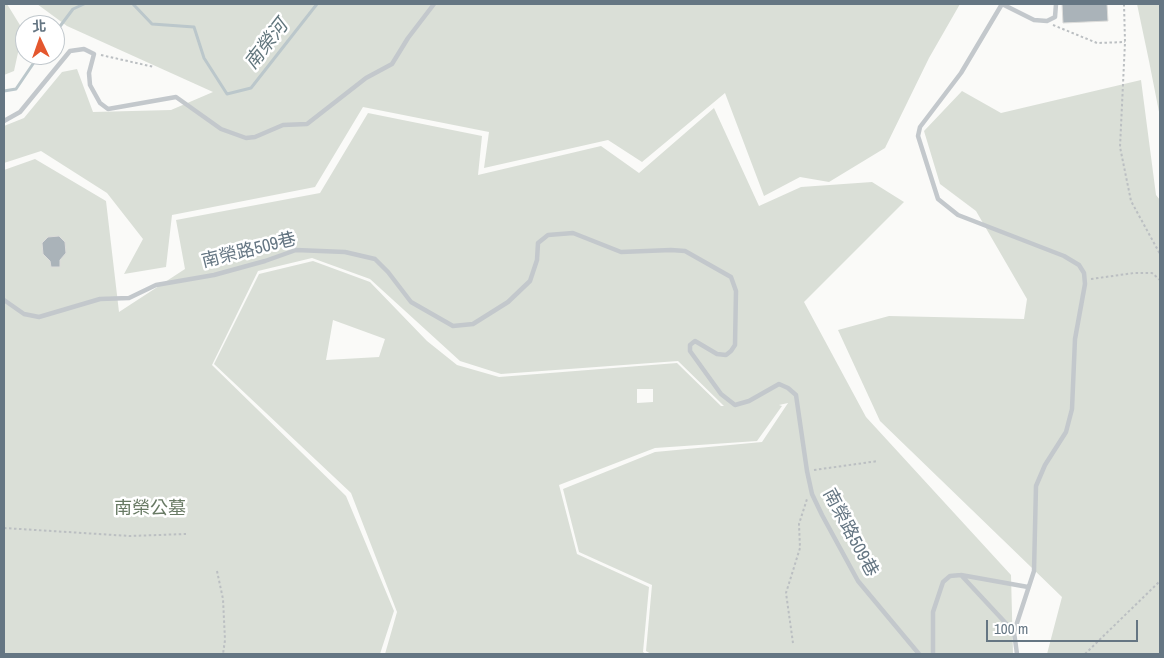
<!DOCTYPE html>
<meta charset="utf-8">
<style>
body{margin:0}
#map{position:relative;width:1164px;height:658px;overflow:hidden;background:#fafaf8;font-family:"Archivo Narrow","Noto Sans TC",sans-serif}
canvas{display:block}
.frame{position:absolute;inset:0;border:5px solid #657683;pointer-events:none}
.north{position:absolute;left:15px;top:15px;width:50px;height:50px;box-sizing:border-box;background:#fff;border:1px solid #c1c8cd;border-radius:50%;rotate:357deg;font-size:14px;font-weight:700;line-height:20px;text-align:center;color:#657683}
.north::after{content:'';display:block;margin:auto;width:18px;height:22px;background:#e4572e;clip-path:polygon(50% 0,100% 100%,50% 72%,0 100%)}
.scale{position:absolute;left:986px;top:620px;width:152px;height:22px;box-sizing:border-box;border:2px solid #657683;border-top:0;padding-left:6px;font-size:15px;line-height:18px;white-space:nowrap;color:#657683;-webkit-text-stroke:4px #fff;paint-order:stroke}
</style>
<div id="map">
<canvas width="1164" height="658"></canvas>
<div class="frame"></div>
<div class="north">北</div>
<div class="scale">100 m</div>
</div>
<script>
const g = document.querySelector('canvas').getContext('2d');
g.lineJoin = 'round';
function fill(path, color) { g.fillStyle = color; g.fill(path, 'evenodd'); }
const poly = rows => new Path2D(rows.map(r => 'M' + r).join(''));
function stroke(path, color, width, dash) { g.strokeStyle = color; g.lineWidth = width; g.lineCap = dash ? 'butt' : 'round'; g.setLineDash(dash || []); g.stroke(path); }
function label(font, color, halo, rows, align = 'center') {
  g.font = font + ' "Archivo Narrow","Noto Sans TC",sans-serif'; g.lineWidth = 5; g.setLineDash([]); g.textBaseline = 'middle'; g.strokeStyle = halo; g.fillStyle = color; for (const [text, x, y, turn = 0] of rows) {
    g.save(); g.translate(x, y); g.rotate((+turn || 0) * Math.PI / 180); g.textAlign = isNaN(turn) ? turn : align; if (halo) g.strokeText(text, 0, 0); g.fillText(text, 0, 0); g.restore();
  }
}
const green = poly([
 [4,4,7,4,23,30,14,71,4,75],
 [37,4,960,4,929,58,885,148,829,182,800,177,764,196,725,93,642,162,608,140,484,168,489,132,363,107,315,187,172,215,166,267,124,274,143,239,107,193,41,151,4,163,4,126,24,118,62,72,77,69,93,112,171,110,213,92,67,26],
 [1137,4,1160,4,1160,117,1149,61],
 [1141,80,1156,195,1160,200,1160,654,1047,654,1062,597,880,421,838,330,889,316,1024,319,1027,299,976,211,940,184,924,131,962,91,1001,113],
 [714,108,759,206,801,187,872,182,904,202,804,302,866,417,1011,575,1013,654,651,654,646,651,652,585,579,552,563,489,655,452,762,442,788,403,779,405,782,406,757,441,655,448,559,485,577,554,649,587,643,652,646,654,385,654,397,612,351,493,214,364,259,274,313,261,370,282,427,341,457,365,499,377,677,363,721,406,724,406,678,361,501,374,460,361,370,279,312,258,258,271,212,365,346,496,394,611,380,654,4,654,4,170,35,159,106,201,119,312,185,269,176,220,320,193,368,113,482,136,478,175,601,146,639,173],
 [333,320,385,339,379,357,326,360],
 [653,389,653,402,637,403,637,389]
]);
const stream = poly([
 [133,4,152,24,194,27,204,58,227,94,251,88,317,4],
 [55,33,73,9,84,4],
 [4,91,16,89,39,55]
]);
const building = poly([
 [1062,4,1107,4,1108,21,1063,23,1062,4],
 [59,236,65,242,66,253,60,260,60,267,51,267,50,261,43,254,42,243,48,237,59,236]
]);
const path = poly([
 [1124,4,1125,42,1120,147,1131,201,1160,254],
 [1053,25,1097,43,1125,42],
 [101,55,154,67],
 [1091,279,1134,273,1152,273,1160,280],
 [814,470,878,461],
 [4,528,130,536,186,534],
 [217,571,223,599,225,640,223,654],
 [793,643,786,593,800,548,799,524,807,499],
 [1085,654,1160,581]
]);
const service = poly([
 [1002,4,961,73,920,127,918,136,938,199,958,215,1064,256,1079,265,1084,273,1085,284,1075,339,1072,409,1066,432,1045,465,1036,486,1034,571,1014,632,1017,654],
 [1002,4,1034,20,1047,21,1055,17,1056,4],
 [4,121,20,112,70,51,84,49,94,54,89,73,90,85,100,103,108,109,176,97,221,129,246,138,255,137,283,125,307,124,366,78,392,64,408,38,434,4],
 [4,300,24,314,39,317,100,299,129,298,156,285,214,275,265,261,296,250,345,252,375,259,388,272,411,302,453,326,473,324,508,302,530,281,537,260,538,243,548,235,573,233,621,252,671,250,685,251,731,277,736,291,735,345,731,351,726,355,717,354,695,341,690,345,690,351,721,394,735,405,749,401,779,384,788,388,796,395,807,471,812,494,822,515,858,581,919,654],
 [961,575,1028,587],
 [933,654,933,612,943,582,950,576,961,575,1014,632]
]);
const streetNames = [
 ["南榮路509巷",249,251,-14],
 ["南榮路509巷",850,533,62]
];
const parkNames = [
 ["南榮公墓",150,509]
];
const waterNames = [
 ["南榮河",267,45,-52]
];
fill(green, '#dadfd7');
stroke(stream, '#bbc7cb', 3);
fill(building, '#aab3b9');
stroke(building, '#dcdcda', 1);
stroke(path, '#bbbfc2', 2, [2.5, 2.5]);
stroke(service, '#c3c8cc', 4.5);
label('18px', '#657683', '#fff', streetNames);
label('18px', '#687a64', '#fff', parkNames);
label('italic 19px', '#60757c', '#fff', waterNames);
</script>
